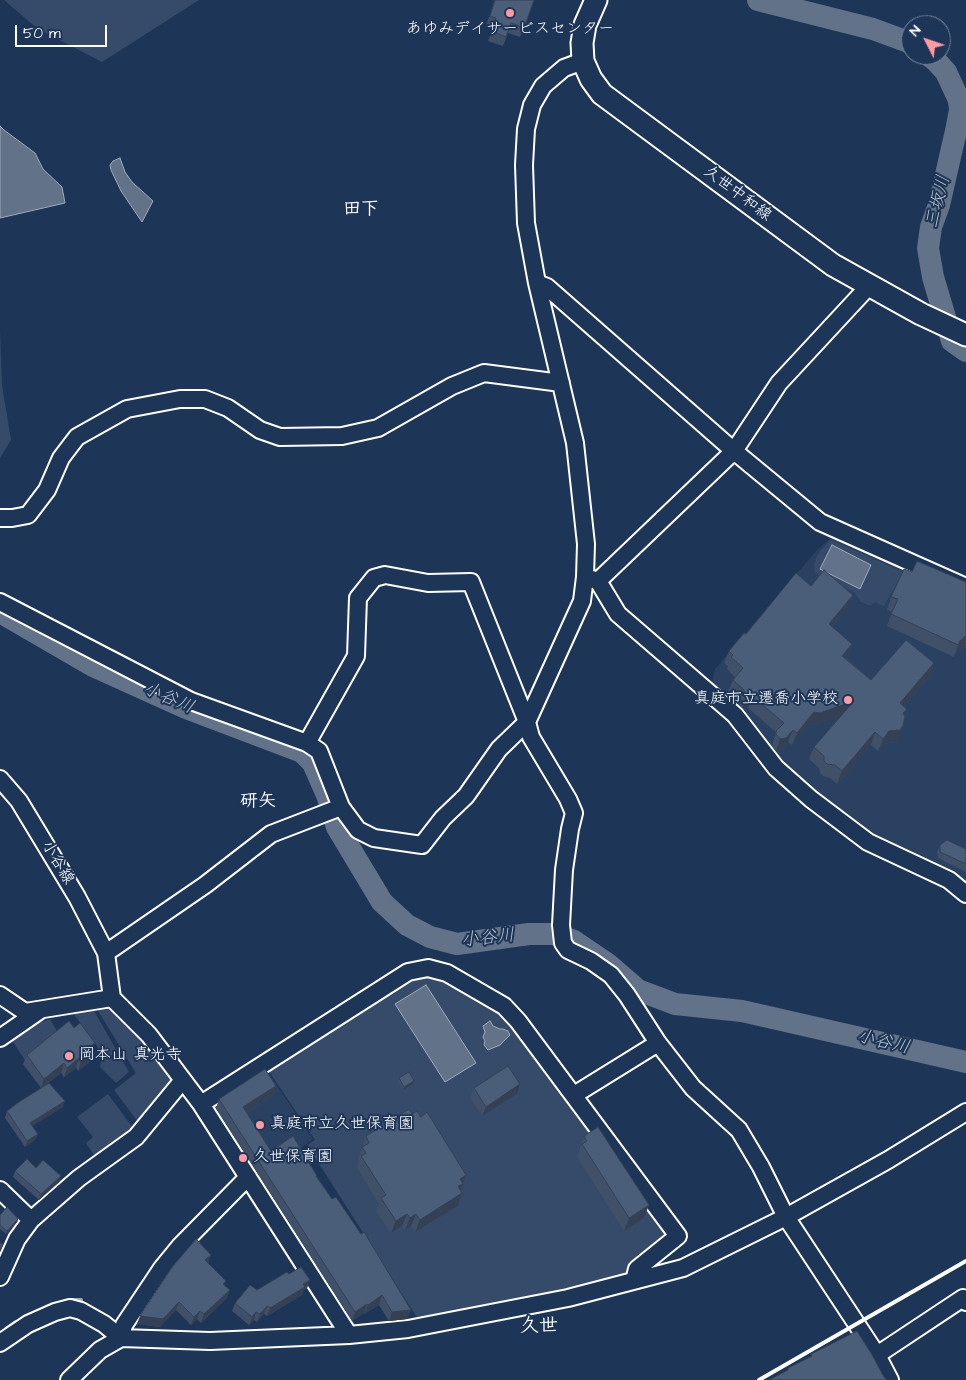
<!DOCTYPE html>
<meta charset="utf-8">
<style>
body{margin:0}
#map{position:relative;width:966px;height:1380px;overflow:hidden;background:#1d3557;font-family:"Architects Daughter",sans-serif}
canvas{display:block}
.north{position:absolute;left:901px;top:15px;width:50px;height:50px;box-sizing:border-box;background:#1d3557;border:1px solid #77869a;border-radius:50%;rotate:311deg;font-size:14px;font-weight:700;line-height:20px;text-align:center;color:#fff}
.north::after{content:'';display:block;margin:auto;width:18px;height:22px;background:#ff9aa2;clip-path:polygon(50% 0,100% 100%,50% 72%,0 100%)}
.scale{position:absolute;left:15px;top:25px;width:92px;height:22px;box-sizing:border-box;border:2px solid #fff;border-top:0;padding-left:6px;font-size:15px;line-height:18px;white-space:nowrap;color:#fff;-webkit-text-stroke:4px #1d3557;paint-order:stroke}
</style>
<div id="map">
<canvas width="966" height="1380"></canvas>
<div class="north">N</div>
<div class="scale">50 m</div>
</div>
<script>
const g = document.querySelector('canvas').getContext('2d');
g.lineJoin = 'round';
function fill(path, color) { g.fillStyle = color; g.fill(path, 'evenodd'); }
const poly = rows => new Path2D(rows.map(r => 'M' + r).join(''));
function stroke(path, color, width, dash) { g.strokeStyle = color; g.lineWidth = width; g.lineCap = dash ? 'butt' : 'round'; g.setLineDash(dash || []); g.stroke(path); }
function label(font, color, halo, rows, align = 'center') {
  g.font = font + ' "Architects Daughter","Klee One",sans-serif'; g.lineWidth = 4; g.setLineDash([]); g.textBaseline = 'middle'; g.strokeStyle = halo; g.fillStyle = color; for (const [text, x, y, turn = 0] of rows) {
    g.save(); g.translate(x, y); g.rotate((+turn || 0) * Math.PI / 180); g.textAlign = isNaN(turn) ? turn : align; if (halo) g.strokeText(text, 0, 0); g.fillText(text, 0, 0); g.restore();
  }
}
const built = poly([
 [832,537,848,544,850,542,966,593,966,883,955,875,865,835,780,761,748,718,712,682,715,669,817,550],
 [265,1068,313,1139,301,1148,310,1162,260,1193,210,1103]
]);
const green = poly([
 [4,0,199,0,102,62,38,29],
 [0,330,2,385,11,440,0,458],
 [831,540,903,572,884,606,874,602,871,606,861,602,854,592,815,573,814,565,816,558,821,550],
 [433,975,455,983,505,1014,561,1094,579,1111,666,1230,666,1237,636,1264,620,1280,420,1322,307,1145,315,1140,266,1067,411,979],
 [112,1005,177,1080,141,1126,114,1090,136,1073,95,1006],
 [93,1009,129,1072,116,1083,100,1067,102,1056,97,1046,73,1013],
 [50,1019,58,1033,25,1060,11,1039,29,1026],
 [108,1094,136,1132,98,1161,86,1143,93,1137,77,1117]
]);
const water = poly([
 [0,126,4,130,35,153,43,169,62,187,65,203,0,218,0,126],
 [120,158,125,172,132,182,153,201,142,222,121,191,111,170,110,165,113,161,120,158],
 [832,545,871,565,860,589,820,569,832,545],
 [426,985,476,1063,445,1082,395,1004,426,985],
 [490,1021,493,1026,500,1029,503,1029,508,1031,510,1035,500,1045,488,1050,484,1045,485,1041,483,1037,485,1032,483,1026,490,1021]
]);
const stream = poly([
 [70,1300,81,1300],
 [6,1329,16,1322]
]);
const river = poly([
 [758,0,873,29,911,43],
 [928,55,936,61,946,72,959,100,960,110,956,131,939,205,931,227,928,248,933,277,952,341,966,351],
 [0,612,93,666,186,708,302,752,313,763,327,795,337,827,382,902,407,925,430,937,457,944,529,934,554,934,574,941,608,964,638,990,675,1004,742,1011,966,1062]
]);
const minor = poly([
 [537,283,547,287,734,451,820,522,966,587],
 [0,518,12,518,28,515,47,490,61,458,77,437,127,409,180,399,205,399,228,408,260,430,280,437,342,436,378,428,452,386,484,373,561,383],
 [585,577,598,581,618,614,735,715,776,768,811,799,868,842,949,880,966,894],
 [598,581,734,451,779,383,869,286],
 [0,602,191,701,307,743,319,751,341,807,358,830,374,838,422,845,443,818,466,796,499,749,527,722,582,601,585,577,586,544,575,443,537,283,526,223,524,165,526,129,532,105,543,86,564,68,583,61],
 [307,743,356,656,358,598,374,578,385,575,428,583,471,582,527,722,531,737,568,799,574,813,570,829,564,870,561,925,563,943,568,950,591,961,611,975,627,995,658,1043,693,1088,739,1130,761,1167,786,1217,877,1355,890,1380],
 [0,779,19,801,77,897,106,953,112,998,149,1035,201,1104,349,1335],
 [106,953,205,885,271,834,341,807],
 [0,995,25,1012,112,998],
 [0,1038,39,1011],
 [574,1095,658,1043],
 [201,1104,408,972,428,968,447,973,504,1006,518,1021,678,1236,637,1269,634,1281],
 [0,1190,31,1220],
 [0,1277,17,1239,31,1220,79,1178,136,1137,183,1080],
 [121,1338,124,1325,162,1268,180,1246,248,1177],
 [0,1343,28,1324,55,1312,70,1308,81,1311,104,1324,121,1338],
 [877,1355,963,1298,966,1302],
 [69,1380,100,1350,121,1338,210,1341,349,1335,408,1329,568,1298,683,1268,786,1217,888,1160,966,1112]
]);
const major = poly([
 [596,0,585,25,582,43,583,61,591,79,602,94,833,265,921,314,966,335]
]);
const rail = poly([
 [759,1380,966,1261]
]);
const wall = poly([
 [495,0,534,0,520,37,508,33,503,46,488,41,493,28,486,26],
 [912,572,966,582,966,646,955,654,954,657,887,626,892,612,887,610,891,597],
 [811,586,848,607,832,627,852,644,848,656,846,658,871,680,934,663,930,676,904,706,904,716,899,738,896,742,884,744,878,751,871,745,837,784,830,778,823,776,820,773,819,768,809,759,814,747,840,716,815,725,810,724,792,745,788,742,782,750,776,751,772,746,776,732,748,708,742,708,740,706,740,702,728,692,733,680,735,677,727,669,728,666,724,663,729,651,746,634],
 [940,845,966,849,966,872,938,858,937,852],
 [92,1051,90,1062,78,1071,76,1068,64,1077,61,1073,43,1087,63,1107,32,1126,38,1134,35,1140,25,1147,5,1118,7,1111,41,1088,23,1064,27,1055],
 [399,1078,414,1081,413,1084,403,1090,398,1082],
 [276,1086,273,1095,246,1113,271,1151,317,1176,317,1177,332,1199,411,1310,407,1319,389,1321,379,1305,364,1314,364,1313,352,1321,216,1108,219,1099],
 [474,1088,517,1094,482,1116,470,1098],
 [412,1114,421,1117,466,1175,460,1190,458,1206,415,1232,411,1226,405,1230,402,1226,391,1233,376,1211,379,1204,357,1168,359,1162,358,1160,366,1136],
 [584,1136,644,1218,624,1231,577,1157],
 [36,1168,59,1182,39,1200,13,1177,15,1171],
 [0,1215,18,1219,17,1222,6,1234,0,1229],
 [211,1255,208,1263,225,1285,227,1298,201,1323,197,1319,191,1325,176,1310,160,1327,137,1324],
 [289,1274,310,1280,307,1288,304,1290,302,1295,267,1316,264,1314,257,1322,254,1320,249,1325,232,1311,235,1303]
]);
const shadedWall = poly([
 [853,595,848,607,824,636,829,624],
 [966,636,965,646,955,654,954,657,960,641],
 [852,644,848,656,838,668,842,656],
 [934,663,930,676,896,715,900,703],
 [747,696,752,696,748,708,742,708],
 [854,701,849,713,815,725,810,724,792,745,797,733,814,712],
 [903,726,899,738,896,742,884,744,878,751,883,739,889,731],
 [793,730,788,742,782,750,776,751,780,739],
 [875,732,871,745,837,784,842,771],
 [95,1043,92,1052,89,1047],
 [93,1052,90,1062,78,1071,81,1061],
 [79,1058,76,1068,64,1077,67,1068],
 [64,1063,61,1073,41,1088,44,1079],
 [414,1081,413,1084,403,1090,404,1087],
 [520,1084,517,1094,482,1116,486,1107],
 [276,1086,273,1095,239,1117,243,1107],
 [65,1101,63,1107,28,1129,30,1123],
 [38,1134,35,1140,25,1147,27,1141],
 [466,1175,459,1195,462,1193,458,1206,415,1232,420,1220,460,1179],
 [61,1176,59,1182,39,1200,41,1194],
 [649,1205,644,1218,624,1231,629,1218],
 [407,1214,402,1226,391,1233,396,1221],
 [416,1214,411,1226,405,1230,410,1218],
 [18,1219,17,1222,6,1234,7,1231],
 [211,1255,208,1264,205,1260],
 [310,1280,307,1288,304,1290,302,1295,267,1316,270,1308],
 [230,1290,227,1298,201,1323,204,1314],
 [382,1295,379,1305,364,1314,368,1305],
 [179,1302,176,1310,160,1327,137,1324,140,1316],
 [367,1304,364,1313,352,1321,355,1312],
 [267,1306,264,1314,257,1322,260,1314],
 [411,1310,407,1319,389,1321,392,1312],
 [200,1311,197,1319,191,1325,194,1317],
 [256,1312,254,1320,249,1325,252,1317]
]);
const building = poly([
 [495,0,534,0,524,28,511,23,506,37,492,31,496,18,490,16,495,0],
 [917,561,966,582,966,636,960,641,958,645,891,614,898,599,891,597,904,569,912,572,917,561],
 [824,570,853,595,829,624,852,644,842,656,871,680,906,640,934,663,900,703,907,709,903,713,905,717,903,726,900,730,889,731,883,739,875,732,842,771,835,765,827,764,824,761,824,756,814,747,854,701,820,713,814,712,797,733,793,730,786,738,780,739,776,734,776,731,784,723,752,696,747,696,744,694,744,690,733,680,743,668,731,657,733,655,729,651,744,633,746,634,796,573,811,586,824,570],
 [947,840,966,849,966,864,940,852,940,845,947,840],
 [69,1021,74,1028,80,1023,95,1043,89,1047,93,1052,81,1061,79,1058,67,1068,64,1063,44,1079,27,1055,69,1021],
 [508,1066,520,1084,486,1107,474,1088,508,1066],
 [265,1069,276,1086,243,1107,271,1151,293,1136,317,1176,316,1176,332,1199,336,1197,361,1234,364,1232,411,1310,392,1312,382,1295,368,1305,367,1304,355,1312,219,1099,265,1069],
 [409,1072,414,1081,404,1087,399,1078,409,1072],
 [49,1083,65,1101,30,1123,38,1134,27,1141,7,1111,19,1102,49,1083],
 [409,1109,412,1114,417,1111,421,1117,427,1112,466,1175,460,1179,463,1184,458,1186,462,1193,420,1220,416,1214,410,1218,407,1214,396,1221,381,1198,386,1195,361,1156,366,1153,362,1147,369,1143,366,1136,409,1109],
 [598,1127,649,1205,629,1218,582,1144,587,1141,584,1136,598,1127],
 [27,1159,36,1168,43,1160,61,1176,41,1194,15,1171,27,1159],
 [7,1207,18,1219,7,1231,0,1225,0,1215,7,1207],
 [196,1239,211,1255,205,1260,226,1281,223,1284,230,1290,204,1314,200,1311,194,1317,179,1302,163,1319,140,1316,173,1266,196,1239],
 [0,1243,3,1244,0,1251,0,1243],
 [301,1267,310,1280,303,1284,305,1287,270,1308,267,1306,260,1314,256,1312,252,1317,235,1303,250,1285,257,1290,287,1272,289,1274,301,1267],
 [857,1331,871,1353,884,1377,887,1380,769,1380,788,1370,788,1368,812,1356,811,1354,857,1331]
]);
const markers = [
 [510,13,5,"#ff9aa2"],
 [848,700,5,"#ff9aa2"],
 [69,1056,5,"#ff9aa2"],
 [260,1125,5,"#ff9aa2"],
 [243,1158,5,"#ff9aa2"]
];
const poiNames = [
 ["あゆみデイサービスセンター",510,30,"center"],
 ["真庭市立遷喬小学校",838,700,"right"],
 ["岡本山 真光寺",79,1056],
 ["真庭市立久世保育園",270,1125],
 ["久世保育園",253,1158]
];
const streetNames = [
 ["久世中和線",737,194,37],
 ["小谷線",57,863,59]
];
const waterNames = [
 ["三坂川",939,202,-76],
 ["小谷川",168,699,23],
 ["小谷川",488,939,-6],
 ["小谷川",883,1043,13]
];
const neighbourhoodNames = [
 ["田下",361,210],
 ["研矢",258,802]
];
const quarterNames = [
 ["久世",539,1327]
];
fill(built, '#2a4161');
fill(green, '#364b69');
fill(water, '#617289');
stroke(water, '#a0aab8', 1);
stroke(stream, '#a0aab8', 4);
stroke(river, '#617289', 22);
stroke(minor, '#fff', 20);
stroke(major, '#fff', 25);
stroke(minor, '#1d3557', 16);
stroke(major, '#1d3557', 21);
stroke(rail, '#fff', 4);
fill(wall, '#405068');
fill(shadedWall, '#344155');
fill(building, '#4a5d79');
stroke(building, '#344155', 1);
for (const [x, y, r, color] of markers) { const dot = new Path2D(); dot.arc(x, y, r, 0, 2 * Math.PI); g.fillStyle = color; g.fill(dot); stroke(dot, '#1d3557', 2); }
label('16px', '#fff', '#1d3557', poiNames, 'left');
label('16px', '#fff', '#1d3557', streetNames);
label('italic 18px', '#b8c0ca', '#1d3557', waterNames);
label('bold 18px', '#fff', '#1d3557', neighbourhoodNames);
label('bold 19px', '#fff', '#1d3557', quarterNames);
</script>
